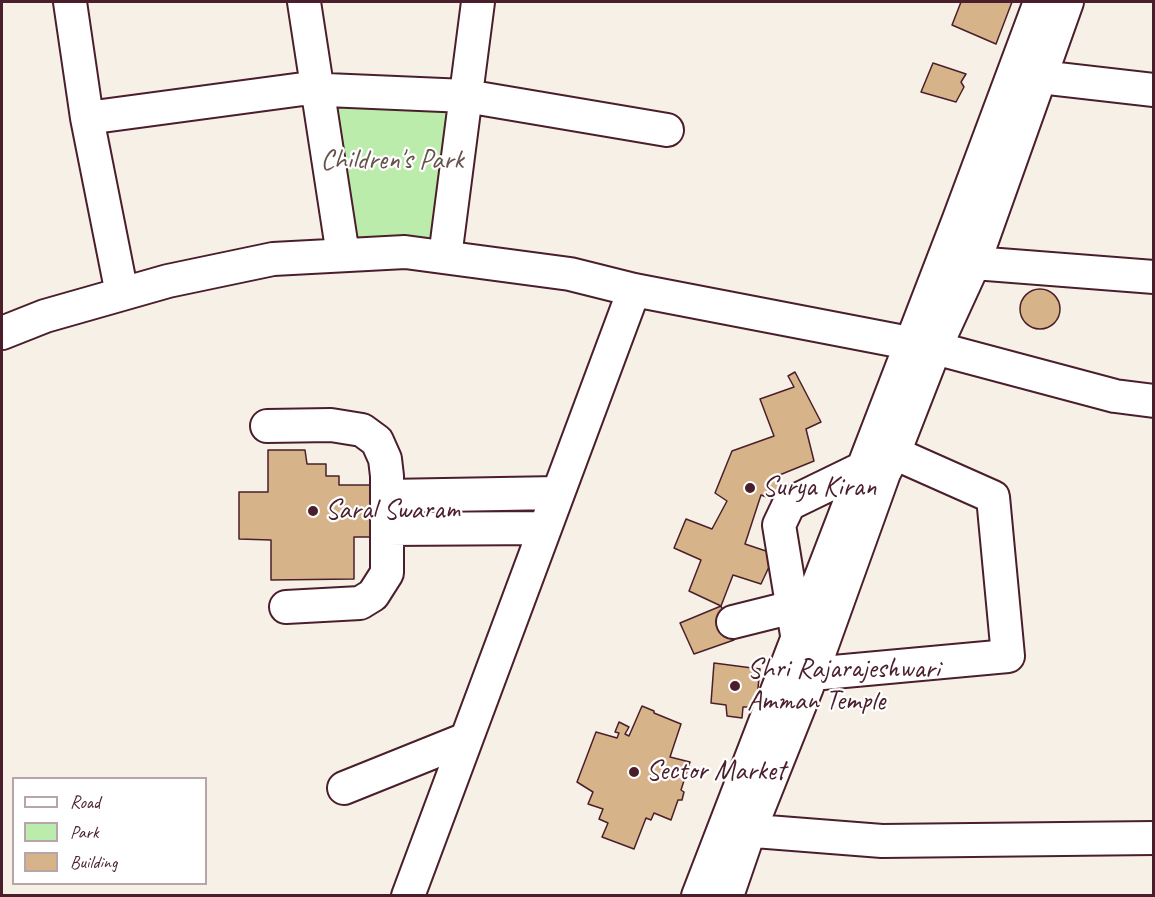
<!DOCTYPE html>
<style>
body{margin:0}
#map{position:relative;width:1155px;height:897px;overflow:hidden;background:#f7f0e7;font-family:Caveat,sans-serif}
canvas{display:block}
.frame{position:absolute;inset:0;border:3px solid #4a1f2b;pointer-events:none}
.legend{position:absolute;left:12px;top:777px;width:195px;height:108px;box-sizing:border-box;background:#fff;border:2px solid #b7a5aa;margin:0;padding:8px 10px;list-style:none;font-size:18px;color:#4a1f2b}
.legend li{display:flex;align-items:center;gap:12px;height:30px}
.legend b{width:30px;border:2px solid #b7a5aa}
</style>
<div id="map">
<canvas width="1155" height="897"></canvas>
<div class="frame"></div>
<ul class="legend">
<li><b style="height:8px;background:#fff"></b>Road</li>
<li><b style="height:16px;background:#bcecab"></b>Park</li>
<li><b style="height:16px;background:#d7b389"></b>Building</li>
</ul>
</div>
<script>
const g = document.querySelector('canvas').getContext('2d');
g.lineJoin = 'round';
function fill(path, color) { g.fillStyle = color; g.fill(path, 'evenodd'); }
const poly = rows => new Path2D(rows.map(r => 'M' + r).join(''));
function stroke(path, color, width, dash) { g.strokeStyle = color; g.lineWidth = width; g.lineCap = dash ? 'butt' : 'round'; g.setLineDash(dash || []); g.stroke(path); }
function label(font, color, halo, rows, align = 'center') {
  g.font = font + ' Caveat,sans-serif'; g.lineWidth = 4.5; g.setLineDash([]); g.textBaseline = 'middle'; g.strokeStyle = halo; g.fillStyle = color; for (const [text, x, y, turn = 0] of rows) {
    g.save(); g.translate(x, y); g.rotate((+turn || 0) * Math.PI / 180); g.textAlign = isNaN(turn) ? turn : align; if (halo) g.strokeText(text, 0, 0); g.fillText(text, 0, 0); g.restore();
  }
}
const green = poly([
 [327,101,455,108,438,237,429,246,349,246]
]);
const building = poly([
 [961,2,1012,2,996,44,952,25,961,2],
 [933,63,966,74,961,82,964,87,956,102,921,92,933,63],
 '1020 309a20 20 0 1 1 40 0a20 20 0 1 1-40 0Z',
 [795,372,821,422,806,429,814,461,777,476,785,491,768,516,772,499,761,495,745,544,775,554,761,584,733,575,721,606,689,591,701,560,674,548,686,519,712,529,727,501,715,493,732,451,774,436,760,399,794,387,788,376,795,372],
 [268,450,305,450,307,464,326,464,326,476,339,476,339,485,374,485,376,537,354,537,354,579,271,580,271,540,239,539,239,492,268,492,268,450],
 [721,606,734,640,694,654,680,623,721,606],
 [714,663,760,669,756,707,743,707,742,718,727,716,726,705,711,703,714,663],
 [642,706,654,711,654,713,681,724,670,757,690,762,681,790,684,792,682,800,678,800,671,820,654,813,651,820,646,818,634,849,602,837,608,823,599,819,603,809,588,804,593,792,577,782,596,732,617,738,619,733,615,732,619,722,629,727,625,734,629,736,642,706]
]);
const minor = poly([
 [70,2,87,118,122,294],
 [304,2,343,255],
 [1040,77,1154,90],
 [87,118,303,89,466,96,667,130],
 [445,257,478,2],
 [974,263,1154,277],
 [2,333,45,316,168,281,273,259,405,252,570,274,634,290,935,348,1115,396,1154,401],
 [267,426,331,425,362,430,377,441,385,459,387,476,387,573,373,595,360,603,286,607],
 [387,496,558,493],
 [387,529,545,528],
 [733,622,793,607],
 [797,635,779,525,789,504,861,469],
 [795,668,812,674,1008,656,993,497,894,453],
 [344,788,466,739],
 [729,829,882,841,1154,838],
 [408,896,634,290],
 [698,896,959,219,1040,2],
 [727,896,749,832,807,687,884,473,894,453,935,348,974,263,1067,2]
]);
const markers = [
 [750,488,6,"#4a1f2b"],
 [313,511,6,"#4a1f2b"],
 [735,686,6,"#4a1f2b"],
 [634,772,6,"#4a1f2b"]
];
const parkNames = [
 ["Children's Park",392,161]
];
const poiNames = [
 ["Surya Kiran",762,488],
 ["Saral Swaram",325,511],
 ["Shri Rajarajeshwari",747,670],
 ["Amman Temple",747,702],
 ["Sector Market",646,772]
];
fill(green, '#bcecab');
fill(building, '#d7b389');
stroke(building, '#4a1f2b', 1.5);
stroke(minor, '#4a1f2b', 36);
stroke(minor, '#fff', 32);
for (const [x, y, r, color] of markers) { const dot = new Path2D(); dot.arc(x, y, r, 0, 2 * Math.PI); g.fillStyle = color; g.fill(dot); stroke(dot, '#fff', 2); }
label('28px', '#66524b', '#fff', parkNames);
label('28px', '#4a1f2b', '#fff', poiNames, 'left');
</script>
